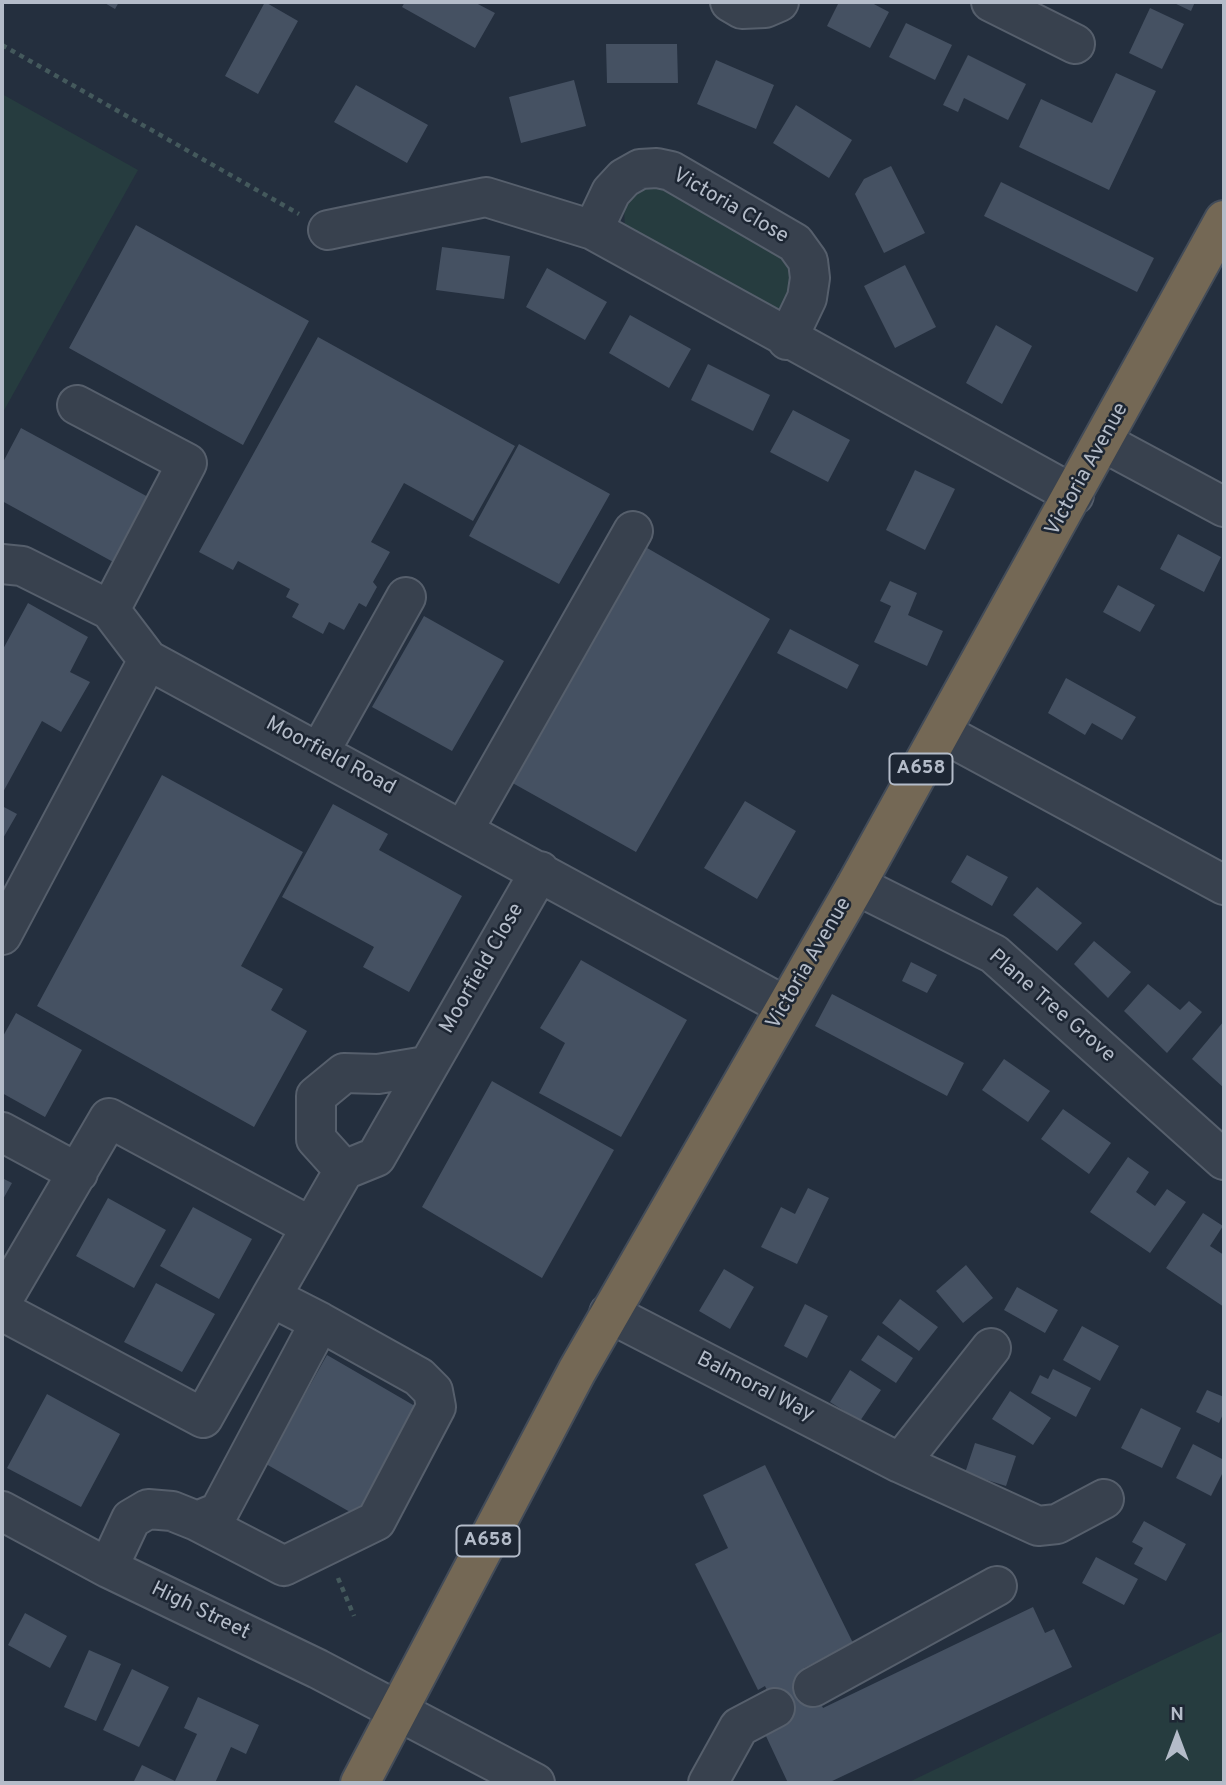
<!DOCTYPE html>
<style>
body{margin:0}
#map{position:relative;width:1226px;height:1785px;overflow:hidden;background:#242f3e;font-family:Overpass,sans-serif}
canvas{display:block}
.frame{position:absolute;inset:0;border:4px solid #b4bcc9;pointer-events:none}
.north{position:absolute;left:1142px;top:1701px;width:70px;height:70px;-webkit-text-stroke:5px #1d2633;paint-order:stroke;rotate:0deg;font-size:19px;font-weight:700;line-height:28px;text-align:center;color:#b4bcc9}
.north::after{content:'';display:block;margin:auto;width:24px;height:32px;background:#b4bcc9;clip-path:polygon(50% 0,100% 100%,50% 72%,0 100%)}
</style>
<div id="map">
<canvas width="1226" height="1785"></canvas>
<div class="frame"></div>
<div class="north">N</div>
</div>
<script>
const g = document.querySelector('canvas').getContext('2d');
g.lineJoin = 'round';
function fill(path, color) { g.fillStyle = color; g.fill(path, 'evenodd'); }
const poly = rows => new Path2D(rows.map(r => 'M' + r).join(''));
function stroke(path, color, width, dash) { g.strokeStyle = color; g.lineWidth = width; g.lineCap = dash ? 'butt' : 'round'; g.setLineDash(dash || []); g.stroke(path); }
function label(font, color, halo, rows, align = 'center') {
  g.font = font + ' Overpass,sans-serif'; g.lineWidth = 5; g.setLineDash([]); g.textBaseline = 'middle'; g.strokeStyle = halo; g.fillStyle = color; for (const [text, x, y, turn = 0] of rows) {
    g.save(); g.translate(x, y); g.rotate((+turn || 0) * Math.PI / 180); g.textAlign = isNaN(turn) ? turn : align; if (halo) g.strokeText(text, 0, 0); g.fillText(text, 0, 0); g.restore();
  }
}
const green = poly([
 [2,94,138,170,2,414],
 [651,182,781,250,795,272,788,302,776,311,625,232,624,205,629,195],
 [1224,1631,1224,1783,907,1783,1173,1655]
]);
const building = poly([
 [103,2,119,2,115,9],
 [265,2,298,21,258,94,225,76],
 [405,2,474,2,495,13,475,48,402,7],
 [839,2,870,2,889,12,870,48,827,26],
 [1172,2,1195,2,1191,11],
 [1150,8,1184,24,1162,69,1129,53],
 [906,23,952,45,935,80,889,57],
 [606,44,677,44,678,83,607,83],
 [968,55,1026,84,1008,120,964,98,958,112,943,105],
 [716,60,774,85,756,129,697,104],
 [1116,73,1156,91,1109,190,1019,147,1041,99,1092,123],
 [574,80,586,126,521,143,509,97],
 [356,85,428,125,407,163,334,122],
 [796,105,852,140,829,178,773,143],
 [891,166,925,233,884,253,855,194,864,179],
 [1001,182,1154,258,1137,292,984,216],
 [136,225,309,321,243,445,69,348],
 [442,247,510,256,504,299,436,290],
 [905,265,936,327,895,348,864,286],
 [547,268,607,302,585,340,526,307],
 [630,315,691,349,669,388,609,353],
 [996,325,1032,346,1002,404,966,383],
 [318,337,515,446,473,521,404,483,371,542,390,552,373,582,377,587,366,607,359,603,344,630,329,622,323,634,292,617,299,604,286,597,290,589,238,561,233,570,199,552],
 [708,364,770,395,753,431,691,400],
 [793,410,850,440,828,482,770,452],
 [21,428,150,498,115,563,2,501,2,464],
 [519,444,610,494,559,584,469,536],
 [915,470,955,489,925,550,886,530],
 [1178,534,1221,557,1204,592,1160,569],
 [642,545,770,619,636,852,509,781],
 [890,581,917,593,908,615,943,631,927,666,874,642,891,606,880,601],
 [1118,585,1155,605,1140,632,1103,612],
 [28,603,88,637,70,672,90,682,61,732,42,721,2,794,2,651],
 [424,616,504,661,452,751,372,707],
 [790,629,859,665,847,689,777,653],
 [1066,678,1136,717,1122,740,1092,723,1085,735,1048,713],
 [162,775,303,852,241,966,283,989,271,1010,307,1031,254,1127,37,1006],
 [745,801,796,831,757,899,704,868],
 [333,804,388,834,379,850,462,896,409,992,363,967,374,947,282,897],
 [2,806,17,814,2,840],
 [967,855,1008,877,992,906,951,882],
 [1037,887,1082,923,1057,951,1013,915],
 [1094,941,1131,972,1108,998,1074,964],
 [581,960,687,1020,621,1137,539,1093,565,1043,540,1028],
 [911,962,937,975,927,993,902,981],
 [1148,984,1180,1010,1189,1001,1202,1012,1167,1053,1124,1011],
 [832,994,964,1063,947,1096,815,1026],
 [16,1013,82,1050,45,1117,2,1093,2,1038],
 [1224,1021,1224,1088,1192,1059],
 [1004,1059,1050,1091,1028,1122,982,1090],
 [492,1081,614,1150,542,1278,422,1207],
 [1063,1109,1111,1143,1089,1174,1041,1139],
 [1128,1157,1149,1172,1136,1192,1155,1206,1167,1189,1186,1202,1150,1253,1090,1212],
 [2,1178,12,1183,2,1201],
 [808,1188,829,1198,797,1264,761,1247,781,1207,795,1214],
 [108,1198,166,1230,134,1288,76,1256],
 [193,1207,252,1239,219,1299,160,1266],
 [1203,1213,1223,1226,1210,1246,1224,1255,1224,1307,1166,1268],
 [966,1265,993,1298,963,1323,936,1291],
 [724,1269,754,1287,730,1329,699,1311],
 [156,1283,215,1314,182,1372,124,1342],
 [1017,1287,1058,1310,1045,1333,1004,1310],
 [900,1299,938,1327,919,1351,882,1323],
 [805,1304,828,1316,807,1358,784,1346],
 [1082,1326,1119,1346,1100,1381,1063,1360],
 [878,1335,913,1358,896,1383,861,1360],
 [327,1355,420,1409,357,1516,266,1464],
 [1053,1369,1091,1388,1076,1417,1031,1393,1040,1375,1048,1379],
 [850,1370,881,1390,860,1421,830,1402],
 [1207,1390,1224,1397,1224,1412,1219,1423,1196,1412],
 [1010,1391,1051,1418,1033,1445,992,1419],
 [47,1394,120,1434,81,1507,7,1468],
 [1141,1408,1181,1428,1162,1468,1121,1448],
 [975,1443,1016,1456,1006,1486,965,1473],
 [1193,1444,1224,1460,1224,1470,1211,1496,1176,1478],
 [765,1465,853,1643,804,1668,823,1708,1033,1607,1045,1633,1054,1629,1072,1667,828,1783,788,1783,765,1734,783,1725,765,1686,758,1690,695,1564,728,1548,703,1495],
 [1144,1521,1186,1544,1166,1581,1134,1564,1143,1548,1132,1542],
 [1096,1557,1138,1579,1124,1605,1082,1583],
 [25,1613,67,1636,50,1668,8,1645],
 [89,1650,121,1664,96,1721,64,1707],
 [132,1669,169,1687,139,1747,103,1730],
 [198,1697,259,1725,246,1754,231,1747,215,1783,133,1783,142,1765,175,1781,197,1734,184,1728]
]);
const path = poly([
 [2,45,299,214],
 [338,1578,354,1616]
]);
const minor = poly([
 [730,2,742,9,765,8,779,2],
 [991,2,1075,44],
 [328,230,486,197,593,230,1074,495],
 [593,230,611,192,624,178,640,169,657,168,671,171,795,243,808,261,810,278,807,298,787,340],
 [77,405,187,463,110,610],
 [1103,442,1224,507],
 [2,564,22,566,110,610,148,660],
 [941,732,1224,885],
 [320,751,406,597],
 [464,829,633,531],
 [856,885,994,954,1224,1160],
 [2,935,148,660,785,1006],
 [2,1132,78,1173],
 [344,1170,316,1139,316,1096,344,1073,378,1074,426,1066],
 [2,1301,109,1118,310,1226],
 [2,1311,203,1418,271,1297],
 [609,1313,900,1463,1038,1526,1057,1524,1104,1499],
 [320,1322,271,1297,344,1170,376,1157,540,871],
 [900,1463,991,1348],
 [2,1511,108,1568,318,1669,535,1783],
 [108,1568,131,1519,148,1509,172,1511,197,1521,284,1566,376,1521,436,1407,433,1391,419,1377,320,1322,219,1512,197,1521],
 [813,1687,997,1586],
 [708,1783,739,1727,775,1708]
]);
const highway = poly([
 [360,1783,577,1371,856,885,1224,220]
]);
const shields = [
 [921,769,63],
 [488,1541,63]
];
const shieldNames = [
 ["A658",921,769],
 ["A658",488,1541]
];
const streetNames = [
 ["Victoria Close",730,207,30],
 ["Victoria Avenue",1088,470,-61],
 ["Moorfield Road",330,757,28],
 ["Victoria Avenue",810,964,-60],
 ["Moorfield Close",483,969,-60],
 ["Plane Tree Grove",1051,1007,41],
 ["Balmoral Way",755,1388,27],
 ["High Street",200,1612,26]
];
fill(green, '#263c3f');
fill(building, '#455162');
stroke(minor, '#565f6c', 42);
stroke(highway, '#434c59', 42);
stroke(path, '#44595c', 4.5, [5, 5]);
stroke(minor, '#38414e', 38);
stroke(highway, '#746855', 38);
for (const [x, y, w] of shields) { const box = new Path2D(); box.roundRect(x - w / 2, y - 15.5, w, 31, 5); g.fillStyle = '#1d2633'; g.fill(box); stroke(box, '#b4bcc9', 2); }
label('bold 19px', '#b4bcc9', null, shieldNames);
label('21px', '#b4bcc9', '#1d2633', streetNames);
</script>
